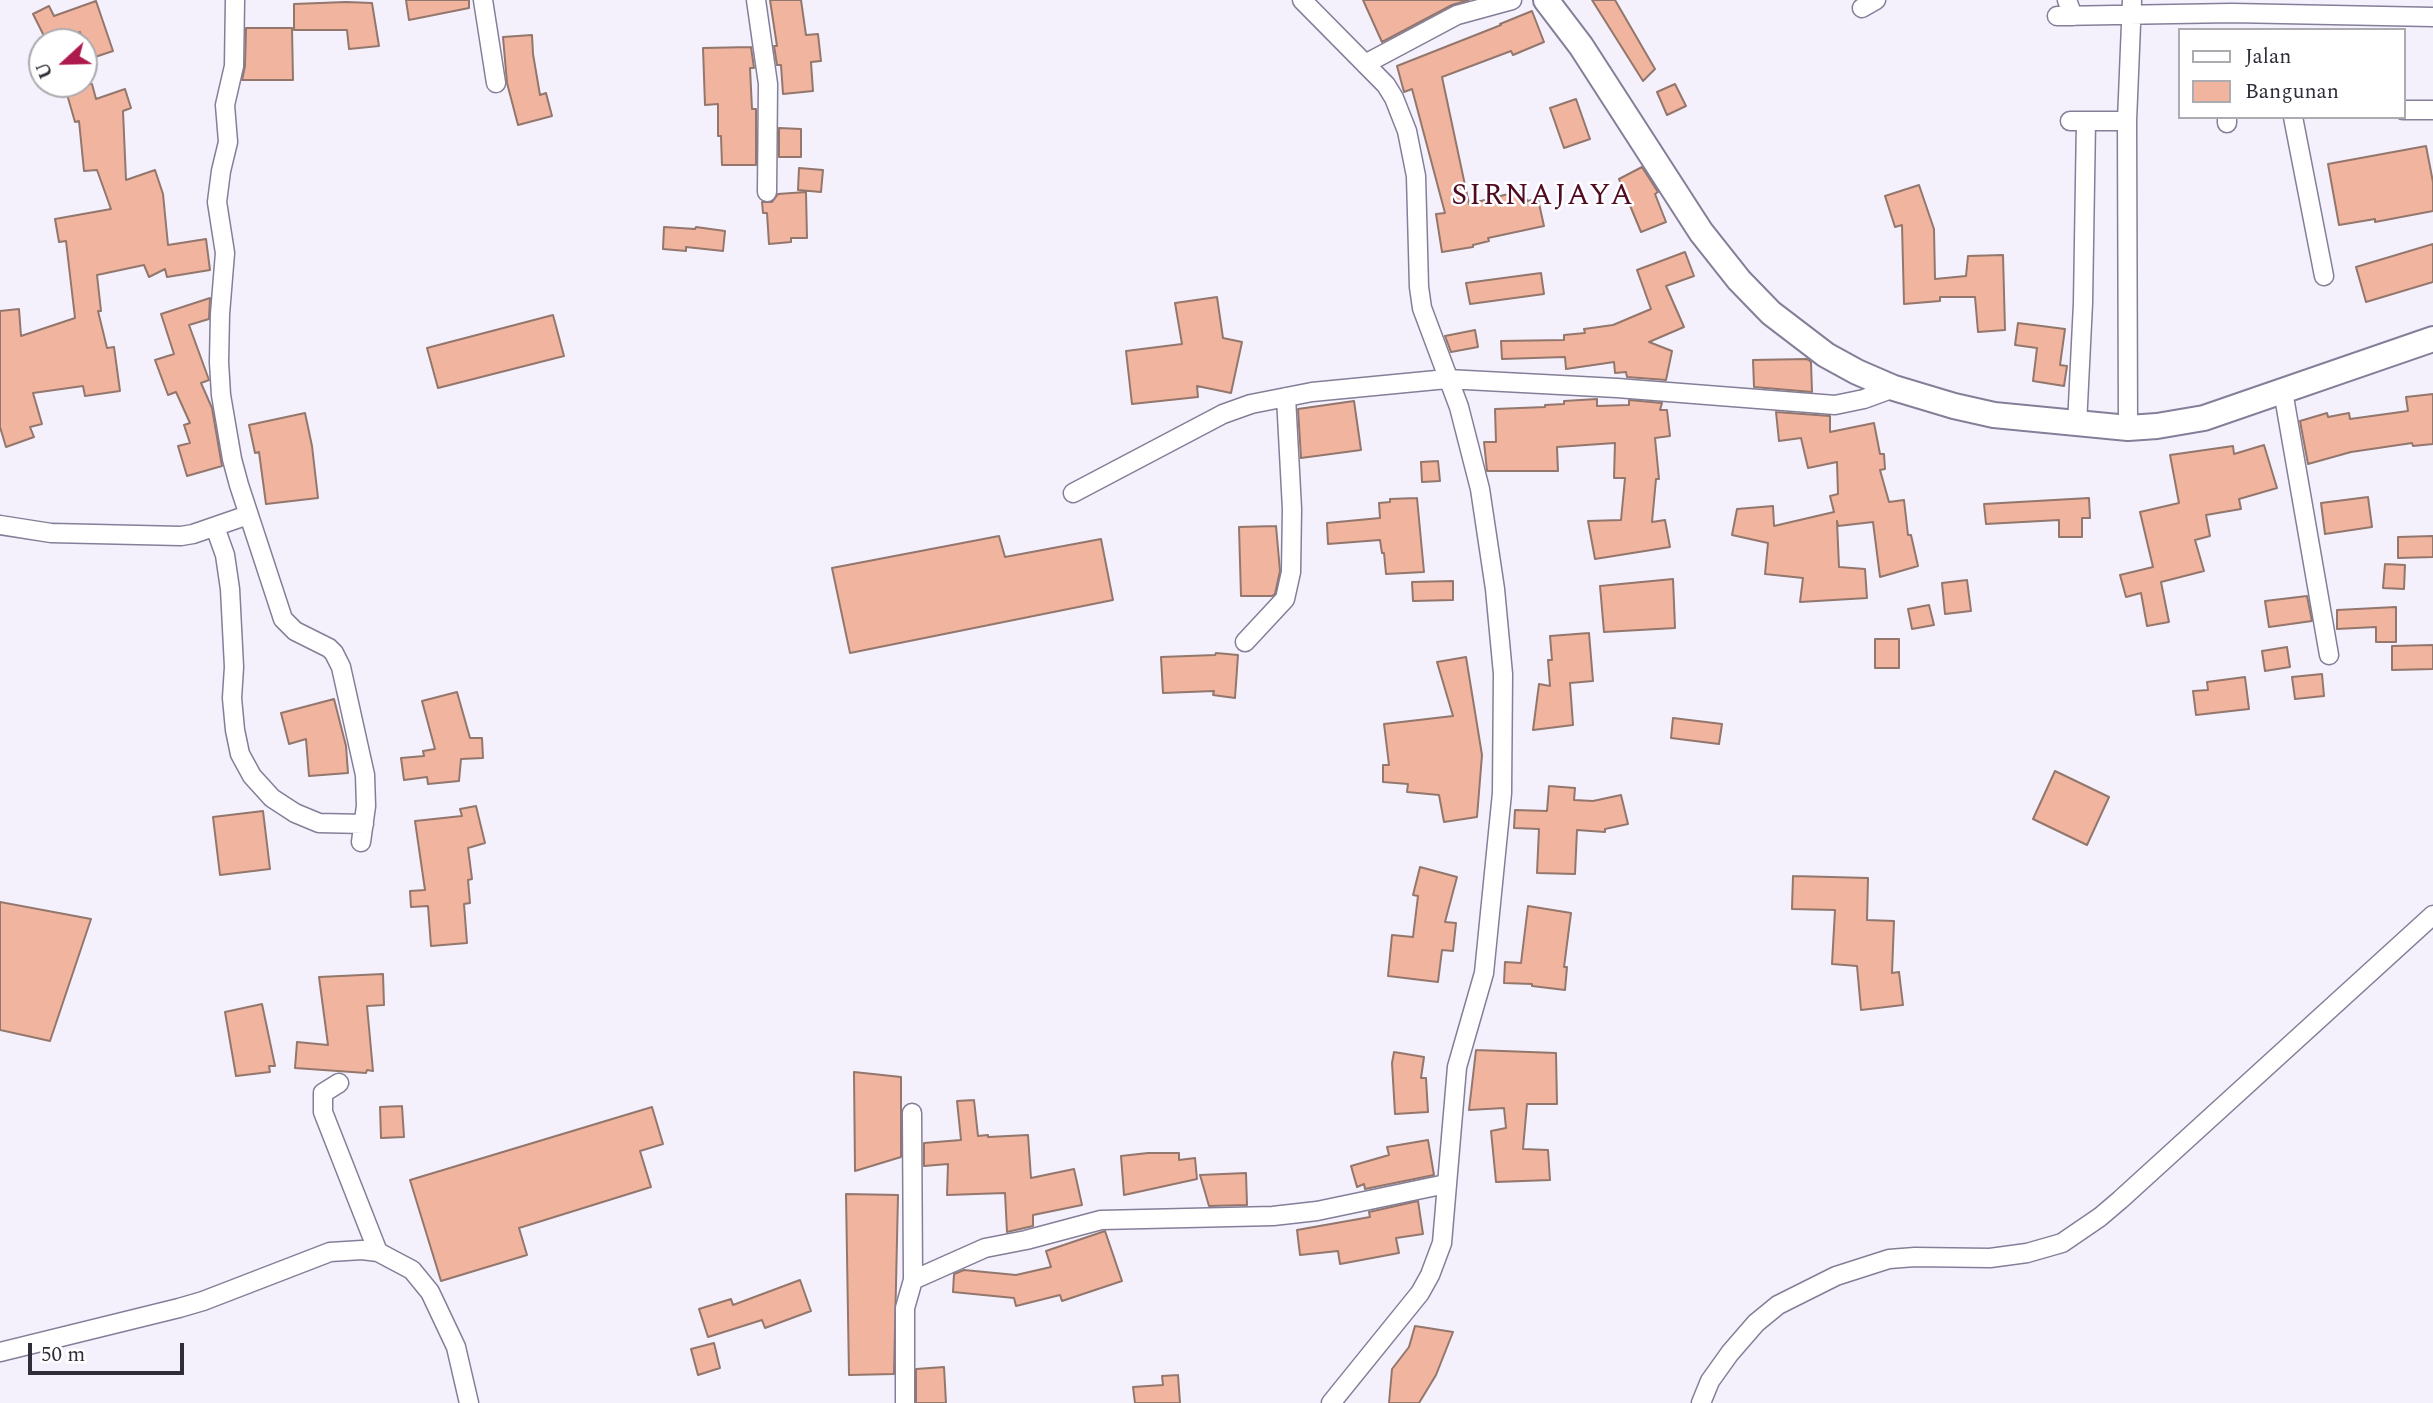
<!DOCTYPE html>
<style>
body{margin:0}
#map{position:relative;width:2433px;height:1403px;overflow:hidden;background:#f4f1fd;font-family:Spectral,serif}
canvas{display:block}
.legend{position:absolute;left:2178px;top:28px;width:228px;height:91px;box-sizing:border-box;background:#fff;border:2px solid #acabaf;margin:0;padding:9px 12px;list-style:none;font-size:21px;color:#302d38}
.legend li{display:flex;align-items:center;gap:14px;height:35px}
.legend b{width:35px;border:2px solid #acabaf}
.north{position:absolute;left:28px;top:28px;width:70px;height:70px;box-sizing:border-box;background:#fff;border:2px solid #acabaf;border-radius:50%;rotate:248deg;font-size:19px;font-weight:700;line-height:28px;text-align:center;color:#302d38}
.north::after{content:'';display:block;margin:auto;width:24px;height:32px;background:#ad1b4e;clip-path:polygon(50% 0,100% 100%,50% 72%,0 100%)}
.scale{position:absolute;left:28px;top:1343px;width:156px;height:32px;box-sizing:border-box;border:4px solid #302d38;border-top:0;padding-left:9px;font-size:21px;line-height:24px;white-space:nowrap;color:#302d38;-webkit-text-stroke:5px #fff;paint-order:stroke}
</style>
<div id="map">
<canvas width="2433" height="1403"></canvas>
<ul class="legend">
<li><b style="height:9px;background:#fff"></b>Jalan</li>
<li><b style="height:19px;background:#f1b59f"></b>Bangunan</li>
</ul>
<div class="north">U</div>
<div class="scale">50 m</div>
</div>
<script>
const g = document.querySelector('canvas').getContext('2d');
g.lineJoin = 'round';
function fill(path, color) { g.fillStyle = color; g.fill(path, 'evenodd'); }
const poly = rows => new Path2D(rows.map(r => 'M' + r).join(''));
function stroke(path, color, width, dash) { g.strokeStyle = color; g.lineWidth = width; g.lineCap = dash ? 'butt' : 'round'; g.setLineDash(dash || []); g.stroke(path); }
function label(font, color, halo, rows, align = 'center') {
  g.font = font + ' Spectral,serif'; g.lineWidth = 5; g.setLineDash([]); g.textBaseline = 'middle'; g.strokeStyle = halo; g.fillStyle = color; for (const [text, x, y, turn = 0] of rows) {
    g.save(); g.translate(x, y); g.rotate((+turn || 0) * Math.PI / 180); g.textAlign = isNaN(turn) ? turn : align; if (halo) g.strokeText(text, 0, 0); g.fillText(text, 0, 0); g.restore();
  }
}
const building = poly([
 [406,0,469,0,469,8,409,20,406,0],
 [770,0,801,0,806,35,818,34,821,61,811,62,813,91,783,94,781,65,777,65,774,46,777,46,770,0],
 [1363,0,1469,0,1452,5,1382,42,1363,0],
 [1592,0,1615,0,1655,69,1643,81,1592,0],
 [96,1,113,51,89,59,80,32,60,42,47,42,33,14,49,6,54,16,96,1],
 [346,2,372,3,379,46,349,49,347,30,294,30,294,4,346,2],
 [1532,11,1544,42,1513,55,1511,51,1442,77,1469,204,1524,190,1527,201,1538,199,1544,226,1488,238,1489,241,1473,245,1473,247,1442,252,1436,214,1445,213,1412,89,1404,92,1397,66,1501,25,1500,24,1532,11],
 [246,28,292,28,293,80,242,80,245,66,246,28],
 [532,35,533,54,540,95,546,93,552,116,518,125,507,83,503,37,532,35],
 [751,47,754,68,750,68,752,109,756,109,756,165,722,165,721,136,718,136,718,104,705,105,703,48,751,47],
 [64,84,92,84,96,99,125,89,131,108,123,111,126,180,155,170,163,194,168,245,206,239,210,270,167,277,165,269,149,277,144,265,97,275,101,311,98,311,107,348,114,347,120,391,85,396,83,386,33,393,42,424,30,427,34,437,6,447,0,427,0,311,19,309,21,336,75,318,66,241,59,242,55,219,111,209,97,170,84,171,79,121,75,122,64,84],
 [1675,84,1686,106,1667,115,1657,92,1675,84],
 [1576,99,1590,139,1564,148,1550,108,1576,99],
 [779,128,801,129,801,157,779,157,779,128],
 [2426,146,2433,182,2433,211,2375,222,2375,219,2339,225,2328,164,2426,146],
 [1642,167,1658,192,1655,194,1666,222,1641,232,1619,179,1642,167],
 [799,168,823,170,821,192,798,190,799,168],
 [1919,185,1934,229,1935,279,1966,276,1968,256,2003,255,2005,330,1978,332,1975,297,1940,297,1940,301,1904,304,1902,225,1895,227,1885,196,1919,185],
 [806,192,807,238,791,238,791,242,769,244,767,213,763,213,762,202,772,202,778,194,806,192],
 [664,227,695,229,696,227,725,231,723,251,686,247,686,251,663,249,664,227],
 [2433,244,2433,282,2366,302,2356,267,2433,244],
 [1685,252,1694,276,1666,286,1684,327,1649,342,1672,351,1666,380,1627,377,1626,372,1615,373,1614,362,1566,369,1565,357,1502,359,1501,341,1564,340,1564,335,1585,333,1584,329,1613,325,1651,309,1637,270,1685,252],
 [1541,273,1544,294,1470,304,1466,283,1541,273],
 [1217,297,1223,338,1242,342,1231,393,1197,386,1198,397,1132,404,1126,351,1182,344,1175,303,1217,297],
 [210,298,209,319,189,325,209,380,201,383,212,408,222,466,187,476,178,446,190,443,184,425,190,423,176,392,168,395,155,360,174,354,161,314,210,298],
 [553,315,564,356,438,388,427,348,553,315],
 [2018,323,2065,329,2060,365,2067,366,2064,386,2033,381,2037,348,2015,345,2018,323],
 [1475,330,1478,347,1451,352,1445,336,1475,330],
 [1807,359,1811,362,1812,392,1754,387,1753,360,1807,359],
 [2433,394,2433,444,2413,446,2412,443,2351,452,2308,464,2300,421,2327,413,2328,417,2349,413,2350,419,2408,411,2406,397,2433,394],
 [1597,399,1597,406,1629,405,1629,400,1662,403,1660,410,1667,410,1670,436,1655,438,1659,479,1656,479,1652,522,1665,520,1670,547,1595,559,1588,521,1621,520,1625,478,1614,478,1615,443,1557,447,1558,471,1487,471,1484,442,1496,442,1495,409,1545,407,1545,405,1564,404,1564,401,1597,399],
 [1354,401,1361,450,1301,458,1298,409,1354,401],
 [1776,412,1830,416,1830,432,1874,423,1880,454,1884,454,1885,469,1880,470,1889,502,1904,500,1908,535,1911,535,1918,566,1880,577,1873,522,1838,526,1837,521,1839,567,1865,569,1867,598,1800,602,1803,578,1765,574,1768,543,1732,535,1737,509,1773,506,1774,526,1834,512,1830,496,1838,494,1837,462,1808,468,1801,438,1779,441,1776,412],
 [305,413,312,446,318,498,266,504,259,452,255,453,249,425,305,413],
 [2264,445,2277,488,2239,499,2241,509,2206,515,2210,536,2195,540,2204,571,2161,582,2169,622,2147,626,2141,593,2126,597,2120,575,2153,567,2140,512,2179,503,2170,455,2233,446,2234,454,2264,445],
 [1438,461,1440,481,1422,482,1421,462,1438,461],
 [2368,497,2372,527,2325,534,2321,503,2368,497],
 [1417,498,1424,572,1386,574,1384,553,1382,553,1380,540,1328,544,1327,523,1380,518,1379,503,1390,502,1390,499,1417,498],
 [2089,498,2090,518,2082,518,2082,537,2059,537,2059,520,1986,524,1984,504,2089,498],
 [1276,526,1280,571,1275,594,1272,596,1241,596,1239,527,1276,526],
 [999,536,1005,557,1101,539,1113,600,850,653,832,568,999,536],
 [2433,536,2433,557,2398,558,2398,537,2433,536],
 [2385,564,2405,565,2404,589,2383,588,2385,564],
 [1673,579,1675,628,1604,632,1600,586,1673,579],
 [1967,580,1971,611,1945,614,1942,583,1967,580],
 [1453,581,1453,600,1413,601,1412,582,1453,581],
 [2307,596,2312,621,2269,627,2265,601,2307,596],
 [1929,605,1934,625,1912,629,1908,609,1929,605],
 [2396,607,2396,642,2376,642,2376,627,2337,629,2337,610,2396,607],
 [1589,633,1593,681,1570,683,1573,725,1533,730,1539,684,1550,686,1548,660,1552,660,1550,636,1589,633],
 [1875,639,1899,639,1899,668,1875,668,1875,639],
 [2433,645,2433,669,2392,670,2392,646,2433,645],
 [2287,647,2290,667,2265,671,2262,651,2287,647],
 [1216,653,1238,655,1235,698,1213,695,1214,691,1163,693,1161,657,1215,655,1216,653],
 [1466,657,1482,755,1477,817,1444,822,1439,795,1407,792,1408,784,1383,782,1383,765,1389,765,1384,724,1453,716,1437,662,1466,657],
 [2322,674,2324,696,2295,699,2292,677,2322,674],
 [2245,677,2249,709,2196,715,2193,691,2208,690,2207,682,2245,677],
 [457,692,470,738,482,738,483,758,461,759,459,781,428,784,427,777,404,780,401,758,424,756,423,751,435,749,422,701,457,692],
 [334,699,346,746,348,773,309,776,306,739,289,744,281,713,334,699],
 [1673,718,1722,724,1719,744,1671,738,1673,718],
 [2055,771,2109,797,2087,845,2033,819,2055,771],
 [1549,786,1575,788,1574,800,1593,801,1621,795,1628,824,1605,829,1605,832,1577,830,1575,874,1537,873,1539,829,1514,828,1515,810,1547,811,1549,786],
 [476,806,485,843,468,848,472,879,468,880,470,903,464,904,467,943,431,946,428,906,411,907,410,891,425,890,415,821,462,816,460,809,476,806],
 [263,811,270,869,220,875,213,817,263,811],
 [1420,867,1457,877,1445,922,1456,923,1453,951,1442,950,1438,982,1388,976,1392,935,1413,937,1418,896,1413,895,1420,867],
 [1793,876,1868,878,1867,920,1894,921,1892,973,1899,972,1903,1005,1861,1010,1857,966,1832,964,1835,910,1792,909,1793,876],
 [0,902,91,919,50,1041,0,1030,0,902],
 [1528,906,1571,913,1564,967,1567,967,1565,990,1532,986,1532,984,1504,983,1505,962,1521,963,1528,906],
 [383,974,384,1005,367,1006,373,1071,367,1070,366,1073,295,1068,297,1042,328,1045,319,977,383,974],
 [262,1004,275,1066,269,1066,270,1072,236,1076,225,1012,262,1004],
 [1476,1050,1556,1053,1557,1104,1527,1104,1523,1149,1548,1150,1550,1180,1496,1182,1491,1131,1506,1128,1504,1108,1469,1110,1476,1050],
 [1394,1052,1424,1057,1421,1078,1426,1078,1428,1112,1395,1114,1392,1063,1394,1052],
 [854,1072,901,1077,901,1157,855,1171,854,1072],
 [974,1100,978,1136,988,1135,988,1137,1028,1135,1031,1178,1074,1169,1082,1205,1033,1215,1033,1226,1007,1232,1005,1193,947,1195,948,1164,924,1166,924,1143,961,1140,957,1101,974,1100],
 [402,1106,404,1137,381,1138,380,1107,402,1106],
 [652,1107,663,1144,640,1151,651,1187,519,1228,527,1255,441,1281,410,1180,652,1107],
 [1428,1140,1434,1175,1365,1189,1364,1184,1357,1187,1351,1166,1389,1155,1387,1147,1428,1140],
 [1148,1153,1179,1153,1179,1160,1195,1158,1197,1179,1124,1195,1121,1156,1148,1153],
 [1246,1173,1247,1205,1209,1206,1200,1175,1246,1173],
 [846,1194,898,1195,894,1374,849,1375,846,1194],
 [1418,1201,1423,1234,1396,1238,1399,1253,1340,1264,1338,1251,1300,1255,1297,1230,1370,1217,1369,1212,1418,1201],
 [1105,1231,1122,1281,1062,1301,1060,1295,1016,1306,1014,1298,953,1292,954,1274,964,1270,1016,1275,1051,1267,1046,1251,1105,1231],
 [800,1280,811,1311,765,1328,762,1320,708,1337,699,1309,731,1299,733,1305,800,1280],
 [1415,1326,1453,1332,1436,1375,1419,1403,1389,1403,1392,1369,1409,1347,1415,1326],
 [714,1343,720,1368,698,1375,691,1349,714,1343],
 [944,1367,946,1403,916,1403,916,1369,944,1367],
 [1178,1375,1180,1403,1135,1403,1133,1387,1163,1385,1162,1376,1178,1375]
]);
const street = poly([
 [235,0,234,66,225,105,228,142,221,171,217,202,225,253,220,314,219,362,221,395,232,459,239,485,283,619,295,631,329,648,334,653,341,667,365,775,366,806,361,842],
 [483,0,496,83],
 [756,0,768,84,767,192],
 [1302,0,1386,85,1394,98,1407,131,1416,176,1419,287,1422,308,1459,407,1480,489,1495,589,1503,674,1502,793,1484,973,1457,1067,1442,1243,1430,1275,1420,1293,1331,1403],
 [2067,0,2073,16],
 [1862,8,1876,0],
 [2057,16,2232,13,2433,17],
 [1365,64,1457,15,1512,0],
 [2403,110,2433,110],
 [2293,117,2324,276],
 [2070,121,2127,121],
 [2227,123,2227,117],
 [2283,391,2329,655],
 [2077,425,2083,303,2086,121],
 [2128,428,2127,121,2132,0],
 [1073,493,1223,414,1251,404,1312,392,1447,379,1617,388,1835,405,1864,399,1894,388],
 [0,525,51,533,181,536,193,534,248,515],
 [215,527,225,555,230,589,234,667,232,698,235,730,240,754,252,776,272,798,295,813,319,823,364,824],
 [1245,642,1285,599,1291,572,1292,509,1286,397],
 [339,1083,323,1093,323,1112,378,1252],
 [913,1280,985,1248,1026,1240,1101,1220,1273,1216,1317,1211,1446,1184],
 [0,1352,179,1308,203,1301,330,1252,362,1250,378,1252,412,1270,430,1292,456,1347,469,1403],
 [905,1403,905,1308,913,1280,912,1113],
 [1701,1403,1710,1381,1730,1353,1756,1323,1778,1305,1836,1276,1889,1259,1915,1257,1990,1258,2027,1253,2062,1243,2100,1217,2120,1200,2433,915]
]);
const secondary = poly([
 [1546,0,1581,46,1701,232,1739,280,1771,313,1826,355,1857,372,1894,388,1954,406,1994,415,2128,428,2157,426,2204,418,2433,339]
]);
const quarterNames = [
 ["SIRNAJAYA",1543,198]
];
fill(building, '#f1b59f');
stroke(building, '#93766c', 2);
stroke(street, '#857e98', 21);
stroke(secondary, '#857e98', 28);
stroke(street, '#fff', 18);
stroke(secondary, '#fff', 24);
g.letterSpacing = '2px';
label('30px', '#500b22', '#fff', quarterNames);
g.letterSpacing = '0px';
</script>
